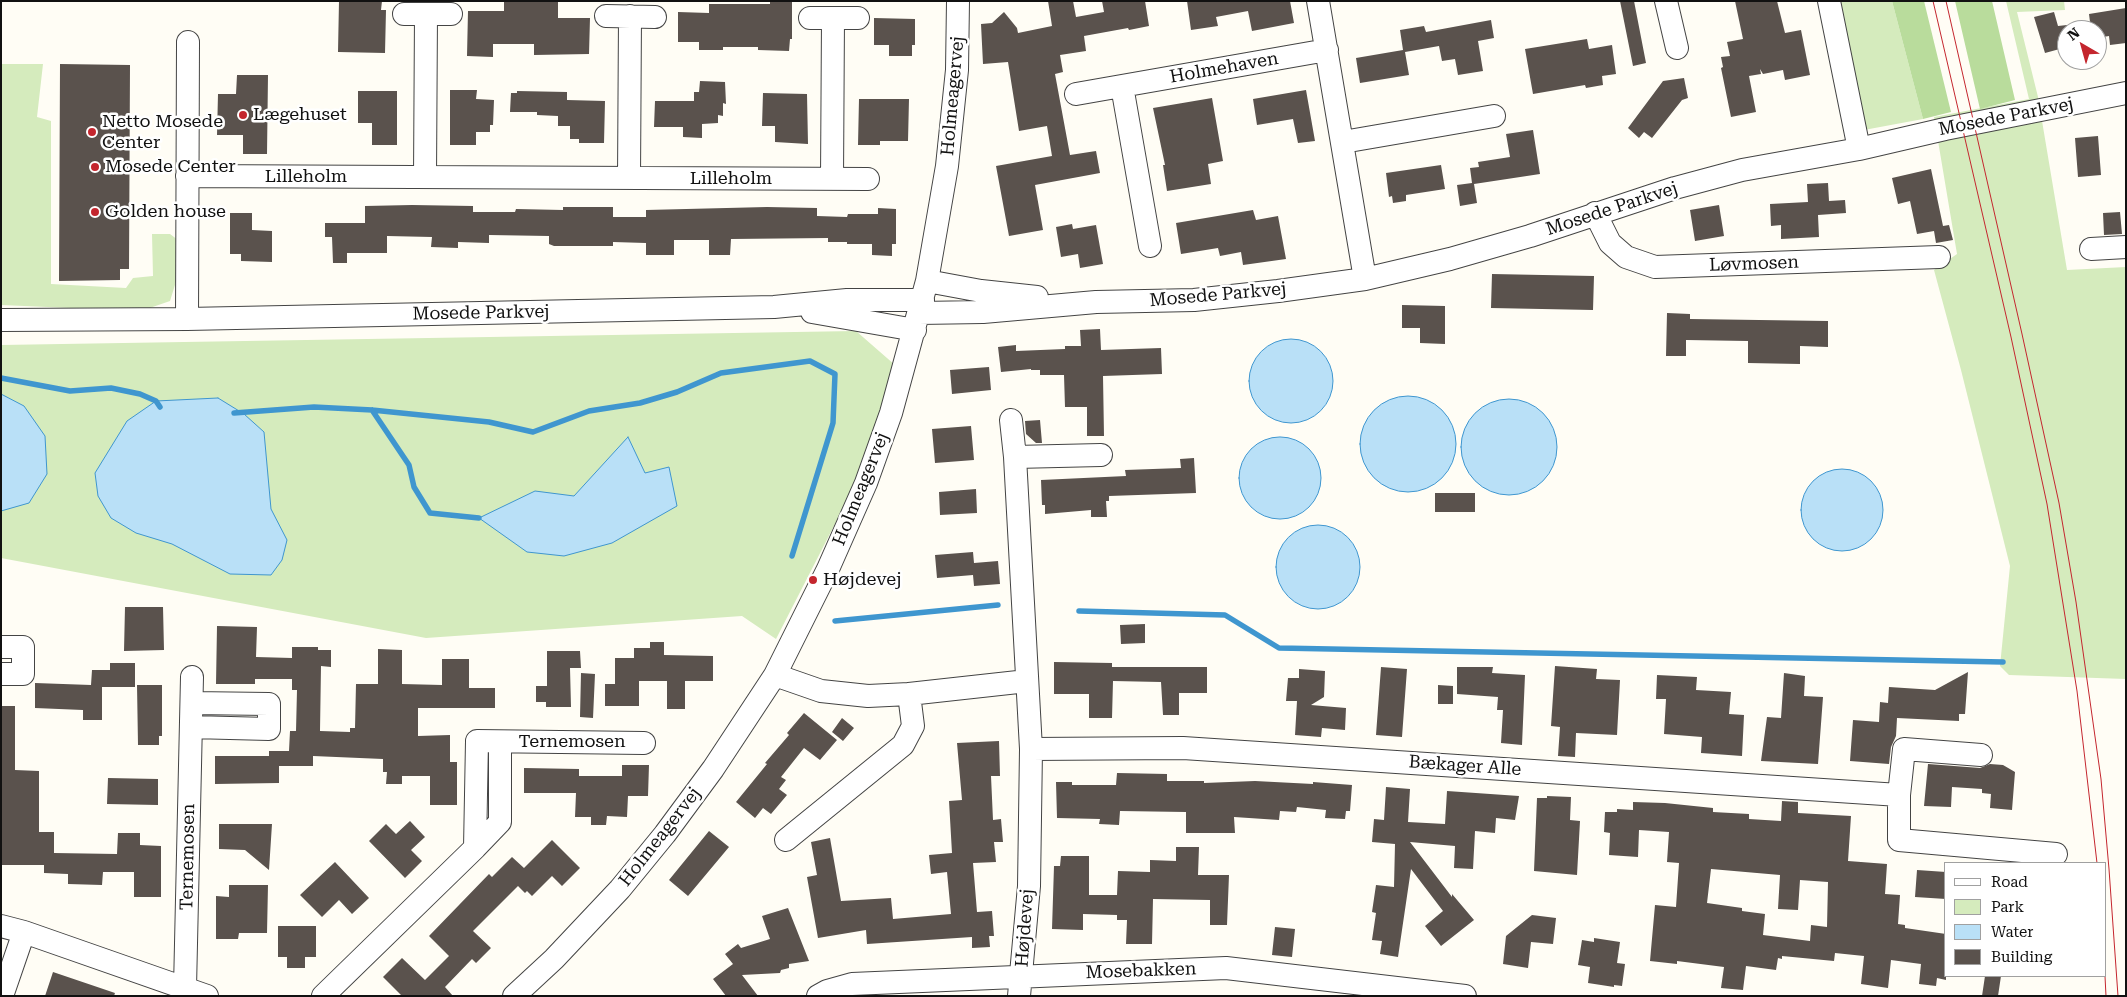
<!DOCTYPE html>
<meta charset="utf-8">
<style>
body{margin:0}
#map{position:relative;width:2127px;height:997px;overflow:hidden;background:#fffdf5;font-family:"Roboto Serif",serif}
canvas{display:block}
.frame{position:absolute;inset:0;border:2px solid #111;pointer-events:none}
.legend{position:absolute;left:1944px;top:862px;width:162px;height:115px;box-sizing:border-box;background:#fff;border:1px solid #a0a0a0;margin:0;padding:6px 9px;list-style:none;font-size:15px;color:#111}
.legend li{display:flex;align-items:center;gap:10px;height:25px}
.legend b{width:25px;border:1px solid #a0a0a0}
.north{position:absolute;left:2057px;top:20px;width:50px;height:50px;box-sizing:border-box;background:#fff;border:1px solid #a0a0a0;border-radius:50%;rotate:322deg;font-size:14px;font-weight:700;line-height:20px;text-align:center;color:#111}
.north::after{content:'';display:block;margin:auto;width:18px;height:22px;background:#c4262e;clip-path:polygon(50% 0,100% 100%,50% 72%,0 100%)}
</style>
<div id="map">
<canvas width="2127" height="997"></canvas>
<div class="frame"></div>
<ul class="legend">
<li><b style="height:6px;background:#fff"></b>Road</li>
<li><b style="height:14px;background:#d5ebbd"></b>Park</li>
<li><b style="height:14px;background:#b9e0f7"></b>Water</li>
<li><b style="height:14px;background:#5a524d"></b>Building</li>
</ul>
<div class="north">N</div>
</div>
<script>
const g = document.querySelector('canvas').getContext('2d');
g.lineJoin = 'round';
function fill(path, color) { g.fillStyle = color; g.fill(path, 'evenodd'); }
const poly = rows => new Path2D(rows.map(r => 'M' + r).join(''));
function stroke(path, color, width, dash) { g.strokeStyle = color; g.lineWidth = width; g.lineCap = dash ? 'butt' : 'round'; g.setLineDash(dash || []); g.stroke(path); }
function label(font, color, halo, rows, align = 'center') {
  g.font = font + ' "Roboto Serif",serif'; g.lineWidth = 5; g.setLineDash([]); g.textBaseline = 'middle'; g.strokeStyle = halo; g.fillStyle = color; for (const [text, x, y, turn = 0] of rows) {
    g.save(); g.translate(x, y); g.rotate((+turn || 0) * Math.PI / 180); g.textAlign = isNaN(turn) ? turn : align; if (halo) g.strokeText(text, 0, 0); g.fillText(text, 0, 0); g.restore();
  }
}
const green = poly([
 [1840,1,1892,1,1923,119,1864,130],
 [2006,1,2064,1,2065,10,2017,12,2038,97,2067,270,2126,267,2126,679,2009,675,2000,666,2010,566,1961,370,1934,270,1957,254,1934,117,2029,99],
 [1,64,43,64,37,117,51,121,51,284,126,288,133,278,153,276,152,234,170,234,178,240,179,272,170,301,141,311,1,305],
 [856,331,895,365,858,479,776,639,742,616,426,638,1,558,1,345]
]);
const forest = poly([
 [1892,1,1924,1,1951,112,1923,119],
 [1955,1,1992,1,2015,100,1980,109]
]);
const water = poly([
 '1249 381a42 42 0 1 1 84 0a42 42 0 1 1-84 0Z',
 [1,394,24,406,45,436,47,474,29,503,1,511,1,394],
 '1360 444a48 48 0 1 1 96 0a48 48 0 1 1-96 0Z',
 [218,398,244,414,264,432,271,509,287,540,282,560,271,575,230,574,172,544,136,533,111,518,98,496,95,473,127,421,156,401,218,398],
 '1461 447a48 48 0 1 1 96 0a48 48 0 1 1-96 0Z',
 '1239 478a41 41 0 1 1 82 0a41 41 0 1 1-82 0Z',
 [628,437,645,473,669,467,677,506,612,543,564,556,527,552,479,518,535,491,574,496,628,437],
 '1801 510a41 41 0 1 1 82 0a41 41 0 1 1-82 0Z',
 '1276 567a42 42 0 1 1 84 0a42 42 0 1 1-84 0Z'
]);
const stream = poly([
 [1,378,70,391,111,388,140,394,156,401,160,407],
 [372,410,409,465,414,487,430,513,479,518],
 [234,413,314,407,372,410,489,422,533,432,589,411,640,403,677,392,721,373,810,361,835,374,833,423,792,556],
 [1079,611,1225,615,1279,648,2003,662],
 [835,621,998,605]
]);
const building = poly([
 [339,1,382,1,381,10,386,10,385,53,338,52],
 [770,1,792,1,792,39,790,39,789,51,758,50,758,47,723,47,723,50,699,50,699,42,678,42,678,12,709,13,709,4,770,4],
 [1048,1,1073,1,1076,17,1104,12,1102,1,1145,1,1149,26,1129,30,1128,28,1084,36,1086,51,1060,55,1063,72,1055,74,1070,155,1096,151,1100,173,1035,185,1043,230,1009,236,996,166,1052,156,1047,126,1019,131,1008,62,983,64,981,24,992,23,1004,12,1017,28,1018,33,1052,26],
 [1187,1,1290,1,1294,23,1252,31,1248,11,1216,17,1218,26,1191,30],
 [1620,1,1634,1,1646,63,1633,66],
 [1735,1,1777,1,1785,33,1801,30,1810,75,1785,80,1783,70,1763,74,1760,69,1761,74,1749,76,1756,112,1731,117,1721,68,1723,67,1721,57,1730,56,1727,42,1743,39],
 [504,2,558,2,558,18,590,18,589,54,534,55,534,44,493,44,493,57,467,56,468,11,504,11],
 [2126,8,2126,43,2110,45,2109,36,2097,38,2097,30,2091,30,2089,14],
 [2054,12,2058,26,2067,25,2067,47,2045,53,2034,17],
 [874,18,915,19,915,45,912,45,912,56,889,56,889,45,874,45],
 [1491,20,1494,38,1478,41,1483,71,1458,75,1455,59,1442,61,1439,46,1405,52,1409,75,1360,83,1356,58,1403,50,1400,30,1424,26,1426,32],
 [1587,39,1589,49,1612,45,1616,74,1602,76,1603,85,1586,88,1585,85,1533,94,1525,49],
 [60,64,130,65,129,269,120,269,120,280,59,281],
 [237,75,268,75,267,154,243,154,243,135,217,135,218,94,236,94],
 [1684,78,1688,98,1682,100,1652,138,1644,132,1639,138,1628,128,1663,81],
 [700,81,725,82,726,104,723,103,723,116,718,115,718,123,702,124,702,138,683,137,683,127,654,127,655,101,694,101,694,92,699,92],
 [450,90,477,90,476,99,494,100,493,125,490,125,490,132,476,132,476,145,450,145],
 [1306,90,1315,141,1298,143,1293,119,1257,125,1253,99],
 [358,91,397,91,397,145,372,145,372,123,358,123],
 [517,91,567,92,567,100,605,101,604,143,579,143,579,139,570,139,570,126,558,126,558,116,537,115,537,112,510,112,511,93,517,93],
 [763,93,807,94,808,144,775,142,775,126,762,126],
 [1212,98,1223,161,1208,164,1211,184,1167,191,1163,165,1165,165,1153,108],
 [859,99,909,99,908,141,880,141,880,145,858,145],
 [1533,130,1540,174,1474,184,1477,203,1460,206,1457,185,1472,183,1470,168,1479,167,1478,162,1510,157,1506,134],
 [2098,136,2101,175,2078,177,2075,138],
 [1441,165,1445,189,1406,195,1406,201,1393,203,1392,196,1389,197,1386,173],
 [1931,169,1943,226,1949,225,1953,240,1936,243,1934,231,1917,234,1910,201,1898,204,1892,178],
 [1828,183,1829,201,1845,200,1846,213,1818,215,1819,237,1781,239,1781,225,1771,226,1770,204,1808,202,1807,184],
 [412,205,473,206,473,212,515,212,516,209,563,210,563,207,613,207,613,217,646,217,646,210,767,207,817,208,817,216,847,217,848,214,878,214,878,208,896,209,896,244,892,244,892,256,872,255,872,244,847,244,847,242,828,242,828,238,731,239,730,255,709,255,709,240,674,240,674,255,646,255,646,243,613,242,613,246,554,246,549,244,549,236,489,235,489,243,458,242,458,248,431,247,432,237,387,236,387,253,347,253,347,263,333,263,332,237,325,237,325,223,365,223,365,206],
 [1719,205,1724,236,1695,241,1690,210],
 [1253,210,1256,220,1278,216,1286,259,1243,265,1241,252,1220,256,1218,248,1181,254,1176,223],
 [2120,212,2122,234,2104,235,2103,213],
 [230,213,252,213,252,230,272,231,272,262,241,261,241,254,230,254],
 [1072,224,1073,229,1096,225,1103,264,1080,268,1078,254,1061,257,1056,227],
 [1492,274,1594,276,1593,310,1491,308],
 [1402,305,1445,306,1445,344,1420,343,1420,328,1402,328],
 [1667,313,1690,314,1690,319,1828,321,1828,347,1800,346,1800,364,1748,363,1748,341,1686,340,1686,356,1666,356],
 [1100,329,1101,350,1161,348,1162,374,1103,376,1104,436,1087,436,1087,407,1065,407,1064,375,1040,375,1040,370,1031,370,1031,369,1001,372,998,347,1016,345,1016,351,1065,349,1065,346,1081,346,1080,330],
 [989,367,991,390,952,394,950,370],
 [1040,420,1042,443,1036,443,1026,434,1025,421],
 [971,426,974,460,935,463,932,429],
 [1194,458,1196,493,1109,496,1109,501,1106,501,1107,517,1091,517,1091,510,1045,514,1045,505,1042,505,1041,480,1126,476,1125,470,1181,468,1180,459],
 [976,489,977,513,940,515,939,492],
 [1435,493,1475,493,1475,512,1435,512],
 [973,552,974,563,998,561,1000,584,974,586,973,575,937,578,935,555],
 [125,607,163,607,164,650,124,651],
 [1145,624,1145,643,1121,644,1120,625],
 [217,626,257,627,256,657,292,658,292,647,318,647,318,650,331,650,331,667,321,666,320,731,350,732,350,728,355,728,356,684,378,684,378,649,402,650,402,684,442,685,442,659,469,659,469,688,495,688,495,708,418,708,418,736,450,735,450,762,457,762,457,805,430,805,430,776,402,776,402,784,386,784,387,772,383,772,383,759,313,756,313,766,279,766,279,783,215,784,215,756,269,756,269,751,289,751,290,731,296,731,297,690,292,690,292,679,255,679,255,684,216,684],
 [650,642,664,642,664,655,713,656,713,681,685,681,685,709,667,709,667,681,639,681,639,706,605,706,605,684,615,684,615,658,634,658,634,648,650,648],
 [547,651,580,651,581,668,570,668,571,707,546,707,546,702,536,702,536,686,547,686],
 [1054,662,1112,663,1112,667,1207,667,1207,693,1179,693,1179,715,1163,715,1161,682,1113,681,1112,718,1089,718,1089,694,1054,694],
 [110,663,135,663,135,687,102,687,102,720,83,720,83,710,35,708,35,683,91,685,92,670,110,670],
 [1555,666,1597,669,1596,679,1620,680,1617,735,1576,733,1575,757,1558,756,1560,727,1551,726],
 [1381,667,1407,669,1402,737,1376,735],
 [1457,667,1493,667,1492,673,1525,675,1522,745,1501,743,1503,710,1497,710,1498,697,1457,694],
 [1299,669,1325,671,1324,697,1311,705,1346,708,1345,730,1322,728,1321,737,1295,735,1297,701,1286,701,1288,678,1299,678],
 [1968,672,1965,714,1959,714,1959,721,1897,718,1896,736,1891,747,1889,764,1850,761,1853,720,1879,722,1880,702,1888,703,1889,687,1935,690],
 [581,673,595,674,593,718,580,717],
 [1784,673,1805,676,1804,696,1823,697,1818,764,1761,761,1767,717,1781,718],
 [1657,675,1697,677,1696,690,1731,692,1729,714,1744,715,1742,756,1701,753,1702,737,1664,734,1666,699,1656,699],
 [137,685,162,685,162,736,159,736,159,745,138,745],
 [1438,685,1453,686,1453,704,1438,704],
 [1,706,15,706,15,770,39,771,39,832,54,832,54,853,117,854,118,833,140,833,140,845,161,846,161,897,134,897,134,872,103,872,102,885,68,884,68,874,44,873,44,865,1,865],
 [804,713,837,740,820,760,804,748,781,777,786,780,779,789,787,795,771,814,763,808,755,818,736,802,767,764,765,763,789,735,787,733],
 [842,718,854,728,843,741,832,732],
 [999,741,1000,776,991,776,993,820,1001,819,1003,842,994,842,996,862,973,863,977,912,992,911,994,936,989,936,990,947,972,948,972,937,867,944,866,930,818,938,807,877,817,875,811,842,830,838,841,901,891,898,893,919,951,914,947,872,931,874,929,855,952,853,949,801,962,800,957,743],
 [1928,764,1980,768,1990,764,2003,765,2015,772,2012,810,1990,808,1991,794,1982,793,1982,789,1952,787,1951,807,1924,806],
 [622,765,649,765,648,796,628,796,627,817,607,816,606,825,591,825,591,817,575,817,576,793,524,793,524,768,579,769,579,776,622,776],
 [1117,773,1167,774,1167,781,1204,781,1204,783,1255,781,1313,784,1313,782,1352,785,1350,811,1346,811,1345,819,1325,818,1326,810,1297,807,1296,812,1280,811,1279,820,1234,817,1235,833,1186,833,1186,812,1120,811,1119,825,1099,824,1100,819,1057,818,1056,782,1072,782,1072,785,1116,785],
 [108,778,158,779,158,805,107,804],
 [1386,787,1410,789,1408,822,1445,824,1447,791,1519,796,1515,820,1496,818,1495,833,1475,831,1473,869,1454,868,1455,846,1410,842,1452,897,1452,894,1474,920,1441,946,1425,926,1443,911,1411,869,1398,957,1380,954,1382,941,1372,940,1376,913,1372,912,1376,885,1394,887,1395,844,1372,842,1374,819,1384,820],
 [1547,796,1571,797,1570,820,1580,821,1577,875,1534,871,1537,798,1547,798],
 [1782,801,1798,802,1798,813,1851,816,1848,861,1887,864,1885,894,1900,895,1898,924,1905,925,1905,928,1946,934,1946,980,1937,978,1936,986,1919,984,1921,964,1891,960,1888,988,1861,984,1864,956,1835,953,1834,961,1782,956,1782,959,1778,958,1776,970,1746,966,1743,990,1721,988,1724,967,1677,961,1677,964,1650,961,1655,905,1676,907,1679,863,1667,862,1669,832,1639,830,1638,857,1609,855,1610,833,1604,832,1605,812,1617,812,1617,809,1633,810,1633,802,1665,803,1713,808,1713,812,1749,814,1749,819,1781,821],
 [1711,869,1780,875,1778,909,1798,910,1800,880,1828,882,1827,927,1811,925,1810,941,1763,935,1765,914,1742,911,1742,908,1707,903],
 [410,821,425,837,411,850,422,861,405,878,369,841,386,824,396,834],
 [219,824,272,824,269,870,245,850,219,849],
 [709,831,729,847,688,896,669,880],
 [552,840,580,868,562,886,552,876,532,896,527,891,525,893,518,886,473,931,491,948,476,963,472,959,445,987,453,996,402,996,383,977,402,958,425,980,449,956,429,936,489,874,492,877,512,857,524,868],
 [1176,847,1199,847,1198,875,1229,875,1227,925,1210,925,1210,900,1153,899,1152,944,1126,944,1127,920,1117,920,1117,915,1083,914,1083,930,1052,929,1054,866,1060,866,1061,856,1089,856,1089,895,1117,895,1118,871,1150,872,1150,860,1176,861],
 [335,862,369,898,352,914,339,900,322,917,300,895],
 [1917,870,1946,872,1946,899,1915,897],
 [229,885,268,885,267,933,239,933,238,939,216,939,216,896,229,897],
 [788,908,809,961,789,964,789,968,781,970,780,973,742,975,758,996,726,996,713,979,733,964,725,954,738,944,741,948,770,939,762,916],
 [1532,915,1556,918,1553,944,1531,942,1528,968,1503,964,1506,936],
 [278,926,316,926,316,957,305,957,305,968,287,968,287,957,278,957],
 [1275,927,1295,929,1292,957,1272,955],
 [1594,938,1620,942,1617,963,1625,964,1622,986,1614,985,1614,987,1588,983,1590,967,1578,965,1582,940,1594,942],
 [53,972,115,993,114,996,45,996],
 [1985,976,2001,976,1998,996,1982,996]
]);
const minor = poly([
 [1318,1,1365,279],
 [1666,1,1677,48],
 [1829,1,1859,149],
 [404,14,451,14],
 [606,16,655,17],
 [810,18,858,18],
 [1122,86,1150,246],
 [1076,94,1327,50],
 [1343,142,1494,116],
 [187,176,868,179],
 [425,177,426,14],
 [629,178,630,16],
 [832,179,833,18],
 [1595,213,1610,243,1626,257,1655,267,1939,257],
 [2091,249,2126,247],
 [927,281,981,291,1037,297],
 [812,312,915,330],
 [919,313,983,312,1096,302,1194,300,1278,291,1365,279,1450,259,1530,236,1675,188,1742,170,1859,149,1945,129,2126,93],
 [187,319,188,42],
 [1,320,187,319,774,307,847,300,923,300],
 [1011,420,1015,457,1031,749,1029,886,1019,996],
 [1015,457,1101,455],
 [1,647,23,647,23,674,1,674],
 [775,675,821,691,868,696,909,694,1027,681],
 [191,727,269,729,269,704,192,703],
 [1031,749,1183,748,1899,795],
 [1981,755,1904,749,1899,795,1899,840,2056,854],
 [786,840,903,745,913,726,909,694],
 [475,848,500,822,500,742],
 [1,926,24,932,207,996],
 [185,988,192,677],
 [2,996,24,932],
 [323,996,475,848,477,741,644,743],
 [514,996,554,959,620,889,665,834,713,769,775,675,828,569,866,483,891,413,927,281,947,166,957,70,958,1],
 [818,996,827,991,852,984,1226,968,1465,996]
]);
const tram = poly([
 [1933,1,2011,337,2047,504,2077,691,2097,863],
 [1946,1,2022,334,2059,503,2076,602,2101,779,2109,869,2118,996],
 [2105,976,2106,996]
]);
const markers = [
 [243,115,5,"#c4262e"],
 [92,132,5,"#c4262e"],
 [95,167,5,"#c4262e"],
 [95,212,5,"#c4262e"],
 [813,580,5,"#c4262e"]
];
const streetNames = [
 ["Holmehaven",1224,68,-10],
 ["Holmeagervej",953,96,-85],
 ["Mosede Parkvej",2006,117,-11],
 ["Lilleholm",306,177],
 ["Lilleholm",731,179],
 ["Mosede Parkvej",1612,209,-18],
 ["Løvmosen",1754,264,-2],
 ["Mosede Parkvej",1218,295,-5],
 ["Mosede Parkvej",481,313,-1],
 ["Holmeagervej",861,489,-68],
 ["Ternemosen",572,742],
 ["Bækager Alle",1465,766,4],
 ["Holmeagervej",660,837,-52],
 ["Ternemosen",188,857,-89],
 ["Højdevej",1025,928,-86],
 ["Mosebakken",1141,971,-2]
];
const poiNames = [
 ["Lægehuset",253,115],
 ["Netto Mosede",102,122],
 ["Center",102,143],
 ["Mosede Center",105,167],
 ["Golden house",105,212],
 ["Højdevej",823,580]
];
fill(green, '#d5ebbd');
fill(forest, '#b9dc9c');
fill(water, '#b9e0f7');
stroke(water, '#3f96cf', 1);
stroke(stream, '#3f96cf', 5.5);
fill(building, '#5a524d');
stroke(minor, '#444', 24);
stroke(minor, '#fff', 22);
stroke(tram, '#c4262e', 1);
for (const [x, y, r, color] of markers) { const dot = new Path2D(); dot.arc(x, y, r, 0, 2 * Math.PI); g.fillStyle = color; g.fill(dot); stroke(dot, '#fff', 2); }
label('18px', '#111', '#fff', streetNames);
label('18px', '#111', '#fff', poiNames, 'left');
</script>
